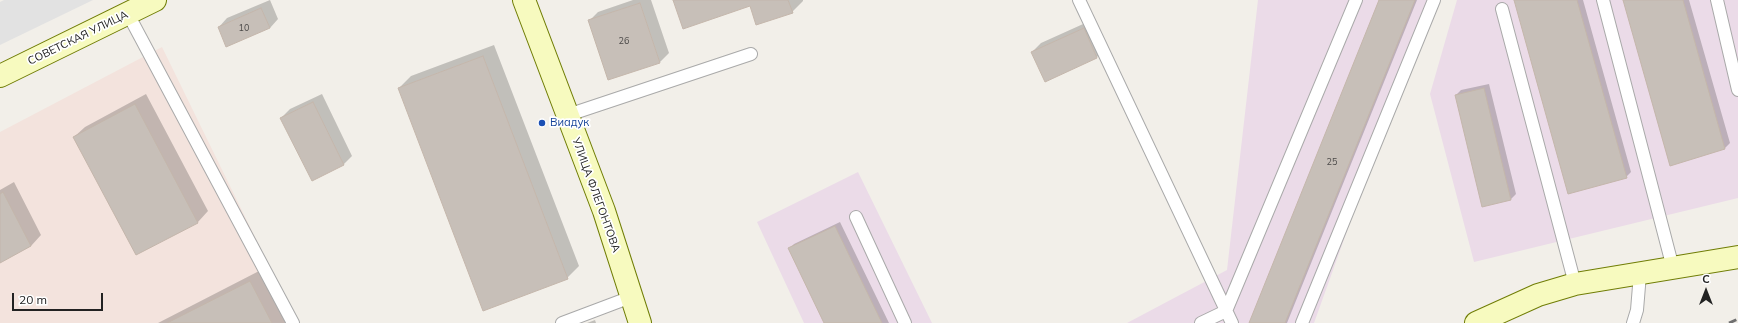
<!DOCTYPE html>
<meta charset="utf-8">
<style>
body{margin:0}
#map{position:relative;width:1738px;height:323px;overflow:hidden;background:#f2efe9;font-family:Mulish,sans-serif}
canvas{display:block}
.north{position:absolute;left:1686px;top:271px;width:40px;height:40px;-webkit-text-stroke:3px #fff;paint-order:stroke;rotate:0deg;font-size:11px;font-weight:700;line-height:16px;text-align:center;color:#222}
.north::after{content:'';display:block;margin:auto;width:14px;height:18px;background:#222;clip-path:polygon(50% 0,100% 100%,50% 72%,0 100%)}
.scale{position:absolute;left:12px;top:293px;width:91px;height:18px;box-sizing:border-box;border:2px solid #222;border-top:0;padding-left:5px;font-size:12px;line-height:14px;white-space:nowrap;color:#222;-webkit-text-stroke:3px #fff;paint-order:stroke}
</style>
<div id="map">
<canvas width="1738" height="323"></canvas>
<div class="north">С</div>
<div class="scale">20 m</div>
</div>
<script>
const g = document.querySelector('canvas').getContext('2d');
g.lineJoin = 'round';
function fill(path, color) { g.fillStyle = color; g.fill(path, 'evenodd'); }
const poly = rows => new Path2D(rows.map(r => 'M' + r).join(''));
function stroke(path, color, width, dash) { g.strokeStyle = color; g.lineWidth = width; g.lineCap = dash ? 'butt' : 'round'; g.setLineDash(dash || []); g.stroke(path); }
function label(font, color, halo, rows, align = 'center') {
  g.font = font + ' Mulish,sans-serif'; g.lineWidth = 3.5; g.setLineDash([]); g.textBaseline = 'middle'; g.strokeStyle = halo; g.fillStyle = color; for (const [text, x, y, turn = 0] of rows) {
    g.save(); g.translate(x, y); g.rotate((+turn || 0) * Math.PI / 180); g.textAlign = isNaN(turn) ? turn : align; if (halo) g.strokeText(text, 0, 0); g.fillText(text, 0, 0); g.restore();
  }
}
const industrial = poly([
 [1258,0,1430,0,1314,323,1127,323,1227,270],
 [1457,0,1738,0,1738,198,1474,262,1430,94],
 [858,172,932,323,804,323,757,222]
]);
const military = poly([
 [162,47,297,323,0,323,0,132]
]);
const parking = poly([
 [4,0,93,0,0,45,0,2]
]);
const shadow = poly([
 [270,0,278,19,270,28,219,27,227,18],
 [633,0,651,0,669,53,660,62,608,79,589,21,598,12],
 [674,0,803,0,803,1,792,12,750,5],
 [1380,0,1417,0,1287,323,1250,323],
 [1515,0,1583,0,1631,172,1626,177],
 [1624,0,1689,0,1730,143,1725,148,1670,165],
 [1092,20,1105,49,1097,57,1032,52,1041,43],
 [494,45,579,266,567,278,399,88,411,76],
 [1489,84,1516,194,1511,199,1456,95,1461,90],
 [146,94,208,211,198,222,136,254,74,137,85,127],
 [322,94,352,156,344,164,312,180,281,118,290,109],
 [14,182,41,235,31,246,0,262,0,190],
 [840,222,889,323,825,323,789,249,794,244],
 [261,270,289,323,158,323],
 [595,320,596,323,587,323]
]);
const building = poly([
 [673,0,788,0,793,13,756,25,750,6,683,29,673,0],
 [1379,0,1415,0,1285,323,1249,323,1379,0],
 [1514,0,1577,0,1627,178,1568,194,1514,0],
 [1623,0,1683,0,1725,149,1670,166,1623,0],
 [640,3,660,63,608,80,588,20,640,3],
 [261,8,270,28,226,47,218,27,261,8],
 [1084,28,1097,58,1045,82,1031,52,1084,28],
 [483,56,568,279,483,311,398,88,483,56],
 [1484,88,1511,200,1482,207,1455,95,1484,88],
 [313,102,344,165,312,181,280,118,313,102],
 [135,104,198,223,136,255,73,137,135,104],
 [3,192,31,246,0,263,0,194,3,192],
 [835,226,882,323,824,323,788,248,835,226],
 [250,281,272,323,167,323,250,281]
]);
const lane = poly([
 [1079,0,1232,323],
 [1603,0,1673,268],
 [1717,0,1738,90],
 [1502,9,1575,284],
 [128,14,293,323],
 [568,115,751,54],
 [856,217,905,323],
 [562,323,631,297],
 [1201,323,1226,311,1356,0],
 [1302,323,1434,0],
 [1633,323,1637,310,1640,274]
]);
const secondary = poly([
 [524,0,604,211,640,323],
 [0,76,155,0],
 [1476,323,1538,295,1575,284,1738,257]
]);
const rail = poly([
 [1729,323,1738,319]
]);
const markers = [
 [542,123,4,"#1a4fb4"]
];
const numberNames = [
 ["10",244,28],
 ["26",624,41],
 ["25",1332,162]
];
const streetNames = [
 ["СОВЕТСКАЯ УЛИЦА",78,38,-26],
 ["УЛИЦА ФЛЕГОНТОВА",596,195,70]
];
const transitNames = [
 ["Виадук",550,123]
];
fill(industrial, '#ebdbe8');
fill(military, '#f3e3dd');
fill(parking, '#e2e2e2');
fill(shadow, '#0003');
fill(building, '#c7bfb8');
stroke(building, '#c4b6ab', 1);
stroke(lane, '#a9a9a9', 14);
stroke(secondary, '#707d05', 24);
stroke(lane, '#fff', 12);
stroke(secondary, '#f7fabf', 22);
stroke(rail, '#707070', 3, [8, 8]);
for (const [x, y, r, color] of markers) { const dot = new Path2D(); dot.arc(x, y, r, 0, 2 * Math.PI); g.fillStyle = color; g.fill(dot); stroke(dot, '#fff', 1.5); }
label('9px', '#4b4948', null, numberNames);
label('11px', '#222', '#fff', streetNames);
label('11px', '#164399', '#fff', transitNames, 'left');
</script>
